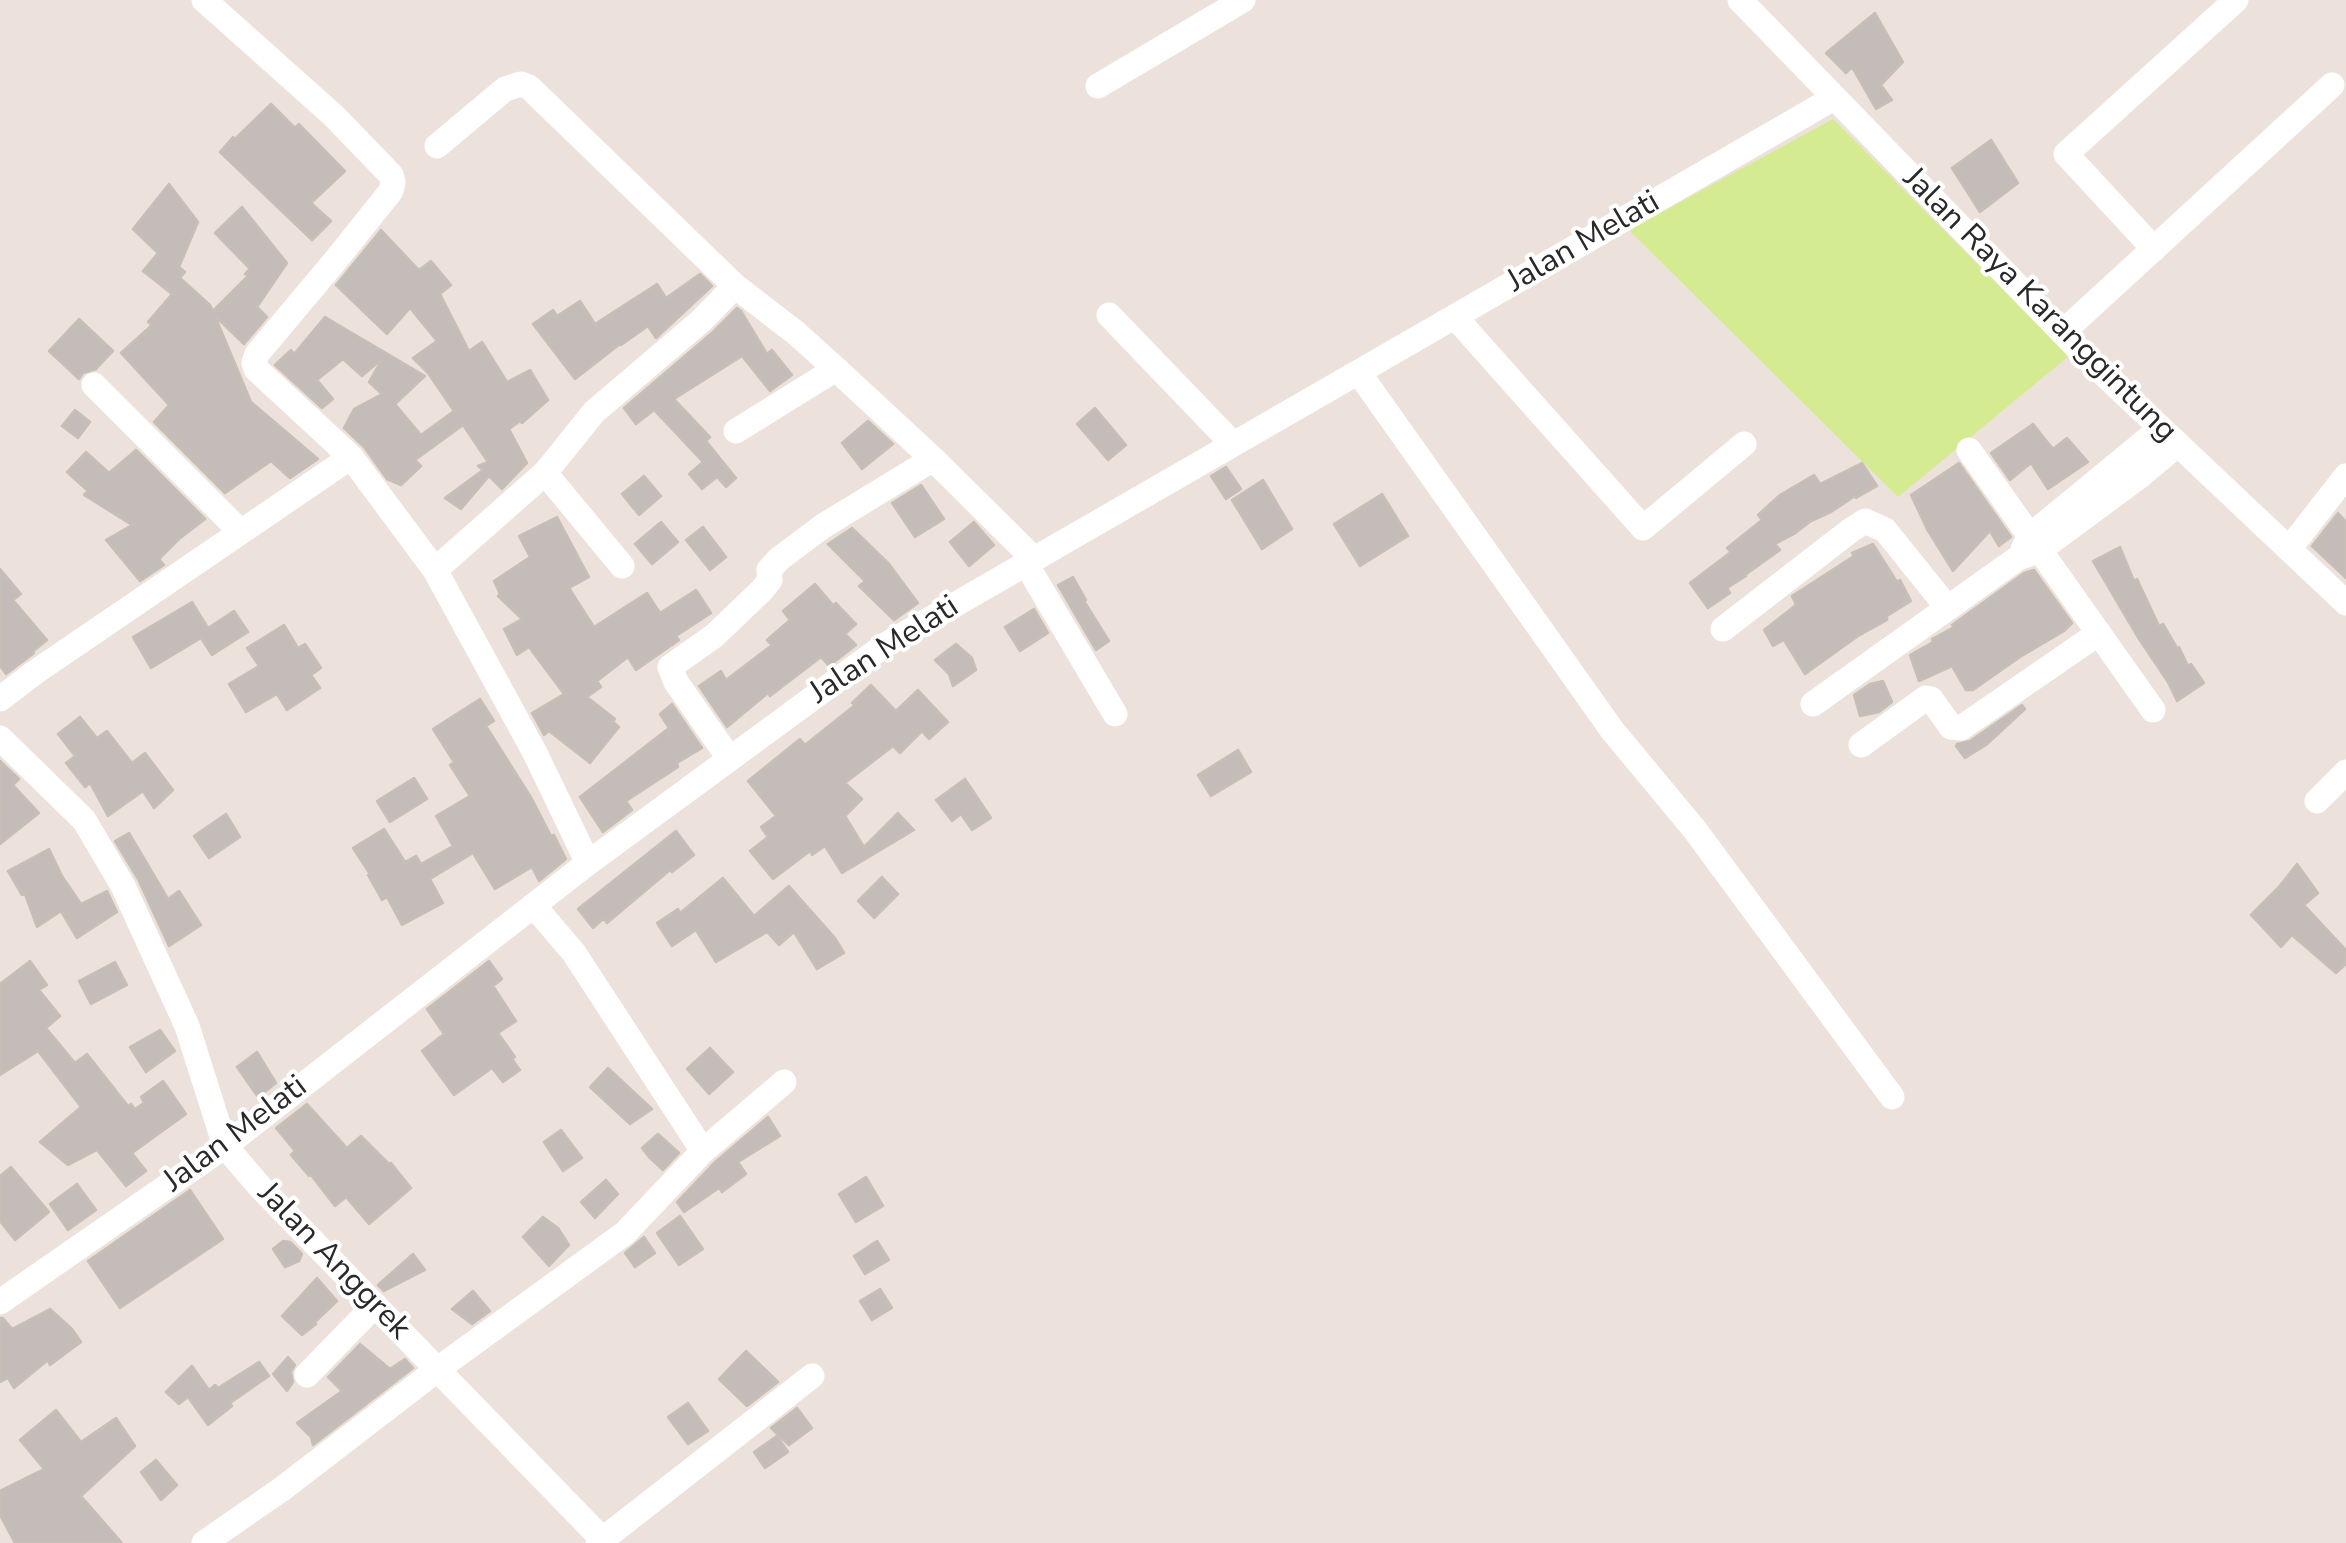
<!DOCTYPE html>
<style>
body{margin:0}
canvas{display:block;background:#ece2db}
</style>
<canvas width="2346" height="1543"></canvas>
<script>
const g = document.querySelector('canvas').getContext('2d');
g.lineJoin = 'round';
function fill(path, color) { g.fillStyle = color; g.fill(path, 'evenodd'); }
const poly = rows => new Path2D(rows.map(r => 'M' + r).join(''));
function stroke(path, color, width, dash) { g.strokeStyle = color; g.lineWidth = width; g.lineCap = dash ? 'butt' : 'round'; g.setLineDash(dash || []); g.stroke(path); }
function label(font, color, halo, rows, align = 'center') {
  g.font = font + ' "Nunito Sans",sans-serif'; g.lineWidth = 8; g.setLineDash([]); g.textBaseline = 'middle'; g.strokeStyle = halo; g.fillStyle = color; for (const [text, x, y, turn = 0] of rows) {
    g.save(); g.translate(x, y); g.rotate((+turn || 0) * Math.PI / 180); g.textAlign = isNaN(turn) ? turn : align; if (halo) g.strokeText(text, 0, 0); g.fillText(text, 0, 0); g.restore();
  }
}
const pitch = poly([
 [1833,119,2069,356,1898,497,1629,230]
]);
const building = poly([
 [1875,13,1903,62,1881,85,1892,100,1876,109,1852,67,1846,73,1826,53,1875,13],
 [271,104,295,128,299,124,345,171,311,203,331,221,312,240,220,152,233,137,235,139,271,104],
 [1991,140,2018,183,1980,212,1952,168,1991,140],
 [169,184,198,222,179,267,185,272,180,278,210,305,213,311,249,275,245,274,250,269,215,233,242,207,287,263,257,307,267,317,244,344,215,316,251,402,318,459,290,478,271,461,225,493,154,422,169,405,121,353,152,325,148,322,172,294,143,271,158,253,133,229,169,184],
 [381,230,419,270,431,261,451,285,440,294,469,351,482,342,507,382,530,370,548,400,522,423,520,421,509,429,527,463,502,489,489,476,461,509,445,498,483,470,478,466,488,462,463,425,415,460,421,466,401,485,387,479,364,447,344,428,354,409,382,394,369,382,382,359,362,376,343,359,317,380,333,399,322,408,275,365,291,350,294,354,325,317,425,376,395,404,421,435,454,411,428,373,413,358,437,341,410,308,387,334,336,285,381,230],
 [700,274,712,286,656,338,648,326,621,345,620,344,575,379,533,324,553,310,557,316,580,301,595,324,657,284,666,298,700,274],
 [737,308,741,311,767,354,772,350,792,375,770,391,742,356,674,399,710,437,706,441,736,478,726,487,717,477,702,489,689,474,703,462,654,410,636,424,624,408,713,332,737,308],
 [79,319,113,351,96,369,83,373,79,379,49,351,79,319],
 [1095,408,1126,445,1108,460,1077,424,1095,408],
 [75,410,90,422,78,438,62,426,75,410],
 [868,421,893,444,862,469,842,443,868,421],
 [2033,424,2053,449,2067,438,2088,462,2048,489,2031,463,2010,480,1991,453,2033,424],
 [136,450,205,519,179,539,159,559,164,565,140,581,106,540,132,525,84,495,88,491,67,472,86,452,109,473,136,450],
 [1862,463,1877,486,1856,498,1855,496,1831,512,1811,521,1794,534,1775,544,1780,550,1745,575,1746,576,1727,588,1730,593,1708,608,1690,583,1731,552,1727,548,1762,520,1758,515,1780,495,1814,475,1820,484,1862,463],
 [1959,463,2011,537,1999,546,1990,531,1953,571,1927,529,1911,495,1959,463],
 [1226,467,1241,489,1226,499,1211,476,1226,467],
 [644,476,661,496,639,515,622,494,644,476],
 [1263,480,1292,529,1262,549,1232,500,1263,480],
 [921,485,944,519,915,537,892,503,921,485],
 [1382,494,1408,536,1360,566,1334,524,1382,494],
 [2338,513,2346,522,2346,578,2312,546,2338,513],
 [557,517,589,577,569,588,594,627,647,593,660,613,696,590,711,613,676,636,679,640,636,670,628,657,597,681,601,687,587,697,615,719,613,722,619,727,590,763,549,731,544,735,532,713,564,694,529,647,517,655,504,629,522,619,498,596,500,594,494,581,530,557,519,536,557,517],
 [661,522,678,542,652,564,635,544,661,522],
 [974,522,994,545,969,566,950,542,974,522],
 [703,527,726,557,710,570,686,540,703,527],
 [852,528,889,564,918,603,894,620,859,586,865,581,828,544,852,528],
 [1873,544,1897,582,1900,580,1911,601,1887,616,1887,620,1858,636,1805,674,1784,640,1773,646,1764,630,1796,605,1792,596,1854,556,1852,553,1873,544],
 [2120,547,2134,581,2137,579,2159,626,2163,624,2177,648,2179,647,2188,666,2191,664,2204,683,2177,701,2168,682,2139,639,2093,561,2120,547],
 [0,569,21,594,13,600,47,640,32,652,34,653,6,674,0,666,0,569],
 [2034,570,2072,623,2064,631,2020,657,1973,690,1966,690,1952,666,1919,681,1910,655,1933,642,1932,639,1954,627,1952,625,2024,573,2034,570],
 [1073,577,1086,600,1084,601,1109,641,1096,650,1058,585,1073,577],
 [815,584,833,605,836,603,856,624,845,634,856,645,829,666,821,657,770,696,768,693,727,727,699,686,721,671,726,680,772,645,767,640,790,620,783,611,815,584],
 [192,602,208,628,234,611,248,632,212,655,201,638,151,668,133,637,192,602],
 [1034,609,1048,633,1020,651,1005,627,1034,609],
 [284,625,298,648,305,644,321,668,311,675,320,688,287,710,277,694,246,712,229,684,259,666,247,648,284,625],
 [956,644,972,658,976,670,953,686,949,674,935,660,956,644],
 [1883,681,1892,702,1879,712,1860,716,1854,695,1870,684,1883,681],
 [871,685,896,711,918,690,948,722,929,739,922,731,900,753,893,746,845,783,862,799,845,816,864,847,898,813,914,830,842,873,825,846,812,855,810,851,773,879,750,851,768,837,761,827,776,816,748,781,800,739,805,745,855,705,852,703,871,685],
 [480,699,494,721,486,726,532,799,551,836,554,835,566,859,539,881,532,867,495,889,473,853,430,879,443,903,402,925,387,897,382,900,368,875,370,874,353,848,384,829,405,862,416,856,421,864,453,846,436,816,470,796,450,765,454,762,433,729,480,699],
 [672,704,702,748,677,763,678,767,626,801,632,810,603,832,580,797,669,728,660,714,672,704],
 [2022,705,2025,709,1986,745,1965,758,1956,746,1957,744,1970,741,2022,705],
 [80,717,97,738,107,731,132,763,145,753,173,790,154,808,143,791,108,816,90,783,85,787,66,763,75,756,58,734,80,717],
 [1238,750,1251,772,1211,796,1198,775,1238,750],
 [0,761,19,779,13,785,39,813,0,844,0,761],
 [414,778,427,799,390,822,377,801,414,778],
 [965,779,991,818,972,830,961,814,952,821,936,800,965,779],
 [226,814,240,837,209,858,194,836,226,814],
 [676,831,694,855,672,872,670,870,607,923,604,918,593,928,578,909,676,831],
 [129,833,168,899,179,891,201,925,169,946,138,879,115,841,129,833],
 [49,849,62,876,81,904,107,891,117,912,77,938,61,911,37,927,25,894,22,895,8,871,49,849],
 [2297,864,2318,893,2304,905,2346,950,2346,964,2336,973,2292,935,2281,947,2251,915,2278,888,2297,864],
 [882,877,898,894,874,918,858,901,882,877],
 [723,878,754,916,789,886,835,938,844,953,817,969,794,932,779,945,767,932,716,962,696,930,672,946,657,923,678,909,680,913,723,878],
 [30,961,47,985,39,990,60,1016,46,1028,75,1063,87,1054,128,1106,131,1104,135,1109,144,1103,141,1097,163,1081,186,1114,132,1153,146,1171,126,1186,97,1150,68,1165,40,1142,81,1107,38,1051,0,1075,0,984,30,961],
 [489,961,502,979,493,986,516,1021,498,1033,515,1057,512,1059,520,1070,503,1082,492,1068,454,1095,422,1051,444,1034,427,1009,489,961],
 [115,962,127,985,91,1004,79,981,115,962],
 [160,1030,175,1051,146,1072,130,1047,160,1030],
 [710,1048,733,1072,709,1094,687,1069,710,1048],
 [257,1052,276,1083,258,1097,237,1067,257,1052],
 [608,1068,652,1109,630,1124,590,1087,608,1068],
 [307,1104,347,1148,361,1136,389,1164,391,1163,411,1188,369,1224,346,1197,335,1206,311,1175,309,1176,291,1155,295,1151,276,1128,307,1104],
 [768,1117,780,1136,738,1162,746,1174,722,1192,719,1188,684,1212,677,1202,714,1163,768,1117],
 [561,1130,582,1158,563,1171,544,1142,561,1130],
 [658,1134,679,1153,663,1170,649,1157,642,1148,658,1134],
 [11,1167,49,1212,15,1240,0,1221,0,1176,11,1167],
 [866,1177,883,1206,856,1222,839,1194,866,1177],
 [606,1180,618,1194,595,1218,581,1202,606,1180],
 [77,1184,96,1210,68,1230,50,1204,77,1184],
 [190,1190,223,1239,120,1308,88,1261,190,1190],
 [680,1216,703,1249,679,1265,657,1233,680,1216],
 [543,1217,558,1228,569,1245,549,1266,523,1237,543,1217],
 [644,1237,655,1253,635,1267,625,1253,644,1237],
 [283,1241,290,1242,302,1254,299,1261,285,1267,273,1249,283,1241],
 [877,1241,889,1260,865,1274,854,1256,877,1241],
 [413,1254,425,1270,384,1291,378,1285,413,1254],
 [317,1278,337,1301,315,1322,316,1324,302,1335,282,1316,317,1278],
 [880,1289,892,1308,872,1320,860,1301,880,1289],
 [473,1291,490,1311,472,1324,452,1309,473,1291],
 [50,1309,72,1329,81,1342,50,1365,48,1360,14,1388,8,1378,0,1382,0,1318,3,1318,12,1329,50,1309],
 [360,1344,390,1369,405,1359,413,1368,313,1445,311,1437,297,1423,342,1391,328,1377,360,1344],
 [746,1351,778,1382,747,1406,719,1379,746,1351],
 [288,1357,295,1365,291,1372,293,1382,287,1391,273,1374,288,1357],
 [259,1362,269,1376,230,1403,232,1406,208,1425,188,1397,179,1404,166,1392,192,1366,209,1390,215,1385,218,1388,259,1362],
 [688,1403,708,1431,688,1444,668,1417,688,1403],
 [797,1408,812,1428,789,1445,771,1428,797,1408],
 [56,1410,81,1442,116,1418,135,1446,81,1496,122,1543,15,1543,0,1515,0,1491,44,1469,20,1440,56,1410],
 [777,1436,788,1452,765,1468,754,1452,777,1436],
 [156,1460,177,1485,161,1500,141,1472,156,1460]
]);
const minor = poly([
 [204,0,334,116,391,175,393,182,391,191,335,261,257,354,254,363,256,369,351,457,435,570,535,753,588,863],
 [1740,0,2095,366,2346,603],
 [1098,86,1243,0],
 [437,146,505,89,521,84,529,87,735,286,796,333,836,369,933,459,1033,558],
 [2154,249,2066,154,2236,0],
 [1109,315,1232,443],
 [1455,317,1643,528,1744,444],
 [2063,332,2332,85],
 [1359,373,1612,730,1695,830,1892,1097],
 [94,385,240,531],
 [736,431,836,369],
 [1969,450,2153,710],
 [545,473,622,566],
 [2023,549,2030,536,2160,429],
 [2289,549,2346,476],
 [1025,562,1115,714],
 [435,570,545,473,594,412,702,320,735,286],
 [1723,629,1851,530,1865,521,1885,530,1947,607],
 [0,699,34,673,351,457],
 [1813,704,2018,558,2040,550,2140,476,2177,445],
 [0,738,84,820,123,886,187,1026,225,1146,261,1188,606,1543],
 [1861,745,1926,698,1931,699,1951,727,1961,728,2099,633],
 [729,758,676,682,670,667,714,636,762,590,770,580,769,570,779,559,823,526,933,459],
 [2317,801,2346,772],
 [534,906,574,953,703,1151],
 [0,1302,225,1146,588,863,885,645,1834,98],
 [307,1375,375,1305],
 [204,1543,282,1489,438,1369,625,1233,703,1151,784,1082],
 [598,1543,812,1376]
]);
const streetNames = [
 ["Jalan Melati",1584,243,-30],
 ["Jalan Raya Karanggintung",2039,306,45],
 ["Jalan Melati",885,651,-33],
 ["Jalan Melati",236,1135,-37],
 ["Jalan Anggrek",333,1262,46]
];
fill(pitch, '#d4eb92');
fill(building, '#c4bcb8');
stroke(building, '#c7beb5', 2.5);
stroke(minor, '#fff', 25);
label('32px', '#292929', '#fff', streetNames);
</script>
